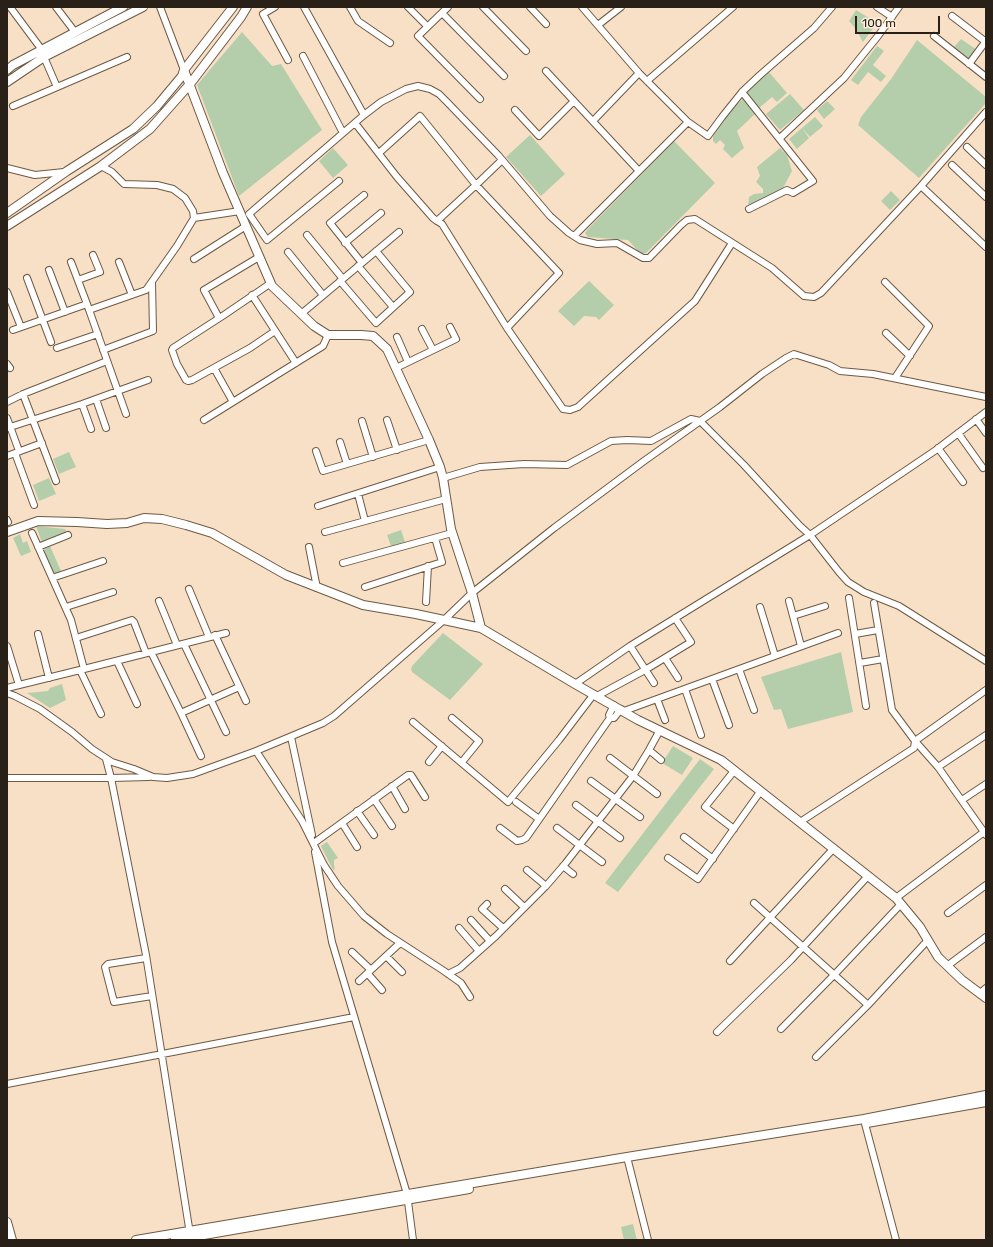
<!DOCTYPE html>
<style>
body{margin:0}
#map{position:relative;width:993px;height:1247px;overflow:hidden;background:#f8e0c6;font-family:Rubik,sans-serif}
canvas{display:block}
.frame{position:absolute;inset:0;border:8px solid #292017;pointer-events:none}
.scale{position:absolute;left:855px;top:16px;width:85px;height:18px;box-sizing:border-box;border:2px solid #292017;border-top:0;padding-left:5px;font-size:12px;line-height:14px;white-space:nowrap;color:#292017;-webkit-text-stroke:3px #feefdf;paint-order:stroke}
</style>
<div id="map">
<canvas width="993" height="1247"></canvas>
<div class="frame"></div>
<div class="scale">100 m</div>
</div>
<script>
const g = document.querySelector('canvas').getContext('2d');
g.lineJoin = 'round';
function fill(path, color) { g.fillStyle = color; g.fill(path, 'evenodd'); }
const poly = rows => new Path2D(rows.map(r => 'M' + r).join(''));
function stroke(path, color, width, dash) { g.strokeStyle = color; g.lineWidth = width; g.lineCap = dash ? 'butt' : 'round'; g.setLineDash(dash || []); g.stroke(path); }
const green = poly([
 [856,10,877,23,863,42,855,28,849,21],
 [242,32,272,66,281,64,322,130,239,196,197,85],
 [961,39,977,50,970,59,954,47],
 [917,40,986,97,986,103,919,178,858,125,861,117,891,79],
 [877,46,884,51,873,65,886,76,881,82,868,72,858,85,851,80],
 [769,72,787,93,777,102,772,97,758,109,744,93],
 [790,94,804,110,780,130,766,114],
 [743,99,756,113,737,131,744,148,732,158,723,149,725,145,720,140,716,144,713,141,713,136,725,115],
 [827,101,835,109,824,119,817,110],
 [815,117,823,126,810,137,802,128],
 [802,128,809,138,797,149,789,139],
 [530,135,565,174,541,196,506,157],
 [674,141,715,183,646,253,641,254,628,240,588,237,585,233,588,229],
 [333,148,348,165,333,178,319,161],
 [780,148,787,155,792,171,783,188,771,197,748,208,749,197,754,194,763,193,763,189,756,182,760,176,757,167],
 [891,191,900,200,890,210,881,201],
 [589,281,614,305,599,320,596,317,584,316,574,326,558,311],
 [69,452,76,467,59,474,53,459],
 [49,478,56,494,39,501,33,485],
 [36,526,65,529,67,533,42,543],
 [401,530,405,542,391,546,387,535],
 [20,534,23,543,27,541,31,552,21,556,13,538],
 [50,546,61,571,54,574,43,550],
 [443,633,483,664,450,700,412,672,411,669,412,666],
 [841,652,853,712,788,729,781,709,774,710,761,677],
 [62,684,66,700,50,708,27,693,48,691,50,688],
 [673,746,693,758,682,775,662,763],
 [700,759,714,769,618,892,605,883],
 [327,842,338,858,334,860,334,865,335,869,333,870,321,846],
 [633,1224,637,1240,624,1240,621,1227]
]);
const street = poly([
 [10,7,42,50],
 [56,7,75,32],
 [160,7,184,70],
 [275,7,263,14,288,60],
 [304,7,364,115,381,102,406,89,418,86,430,89,439,94,447,102,498,155,550,216,569,233,580,240,597,244,617,243,643,258,649,258,681,225,687,220,695,219,772,268,804,296,814,297,821,293,921,186,986,112],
 [350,7,358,21,390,43],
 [408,7,427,26],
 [448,7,418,36,480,99],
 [483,7,526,51],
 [530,7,546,24],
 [877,7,892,17],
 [442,13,504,76],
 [952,16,986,42],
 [598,25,621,7],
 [934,36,986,77],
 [303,56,343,133],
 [44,57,57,87],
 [969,64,986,41],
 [546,71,639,171],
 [647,81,733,7],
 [13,106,127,57],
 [515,110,539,136,574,101],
 [593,121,639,73],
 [688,122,708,136,722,117,742,92],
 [355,123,397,177,433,218,437,221,442,224,507,328,559,273,476,185,437,221],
 [780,138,844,78,878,36,899,7],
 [967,147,986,165],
 [379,153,420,116,476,185,502,160],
 [952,165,986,197],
 [101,166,112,172,124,184,157,185,173,189,185,198,193,211,194,218,240,211],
 [7,168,35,175,64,172],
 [339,181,267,240,249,214,364,115],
 [921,186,986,247],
 [749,209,787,190,793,193,813,181,742,92,760,75,814,28,832,7],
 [307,235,343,279],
 [574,236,688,122,639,73,582,7],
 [345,243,381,213],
 [288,252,323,295],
 [194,259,246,226],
 [71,262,87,304,126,414],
 [119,262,132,295],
 [362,263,330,223,364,195],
 [358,266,393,307],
 [49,270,65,312],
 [27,278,51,342],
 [78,280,100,272,93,255],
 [340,281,376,323,410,292,376,251],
 [885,282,929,326,895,378],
 [271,283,224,315,173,348,172,350,177,364,186,380,188,381,192,380,250,348,275,331],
 [7,292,21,327],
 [252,295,296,363],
 [89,310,146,290,177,246,194,218],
 [301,314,399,232],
 [219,318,204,290,259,257],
 [507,328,563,409,570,410,578,407,695,301,732,243],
 [422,329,433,350],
 [13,330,87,304],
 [886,333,910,356],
 [397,337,408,362],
 [57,348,98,334],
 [103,350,153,331,152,282],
 [7,364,10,368],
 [214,368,233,402],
 [396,368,456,339,450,327],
 [23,394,107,361],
 [96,399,106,428],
 [7,402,23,394,56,481],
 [82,404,91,429],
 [7,418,19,451],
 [976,419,986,433],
 [204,420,323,346,328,335],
 [387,420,397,450],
 [362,421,373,457],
 [7,428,82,404,148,380],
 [958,433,983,468],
 [340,442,347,464],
 [938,448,963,482],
 [316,451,323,471,429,440],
 [15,453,34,505],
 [7,456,42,443],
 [443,478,480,467,524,464,567,465,611,441,627,440,651,441,691,419,700,421,744,465,800,526,810,535,839,572,848,582,864,592,899,606,986,661],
 [358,494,365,521],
 [318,506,440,467],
 [7,520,8,522],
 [325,532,446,499],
 [38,547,68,535],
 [309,547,317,588],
 [343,563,452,533],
 [52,578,103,561],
 [365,587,442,562,435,538],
 [189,589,209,637],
 [849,598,866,706],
 [159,601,177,645],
 [789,601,801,646],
 [426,602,428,566],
 [66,607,113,592],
 [760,607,775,656],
 [793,616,825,606],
 [38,634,49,678],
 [855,634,878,630],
 [215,635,246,701],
 [76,638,132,620,134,622,146,653],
 [184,644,226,732],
 [7,646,19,685],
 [630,646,654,683],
 [151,652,181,713,201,756],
 [665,658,678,678],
 [117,661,137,704],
 [860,663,883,659],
 [84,669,226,633],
 [739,669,754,710],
 [80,670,101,714],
 [712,679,729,725],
 [575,684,630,646,810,535,936,450,986,412],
 [7,688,84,669,71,620,32,533],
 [685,689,701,735],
 [986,690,915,741,938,767,984,832,986,831],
 [7,693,15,696,40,709,72,732,92,749,112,762,134,769,153,777,167,778,193,774,256,751,302,821,324,865,338,886,364,916,387,934,444,971,461,983,470,997],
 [597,696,645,670,691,642,675,618],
 [657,699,665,720],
 [614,705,609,715,610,718,614,718,621,709],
 [624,711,838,633],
 [181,713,239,687],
 [452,718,479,741,462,762],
 [413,722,508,802,559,740,594,694],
 [291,737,312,835],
 [649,750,661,760],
 [256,751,323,723,334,716,444,620,472,593,554,528,644,461,720,407,762,374,786,358,794,354,829,365,840,371,873,374,986,397],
 [610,758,657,794],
 [429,762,442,746],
 [938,767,986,735],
 [734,771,705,807,734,829],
 [149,777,111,778,146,955,190,1234],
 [7,778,111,778,106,759],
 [591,781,640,817],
 [392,786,405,809],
 [374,799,392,826],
 [962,800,986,784],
 [516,802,539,819],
 [576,805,620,838],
 [357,811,374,835],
 [800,822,914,748,915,741,892,710,874,603],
 [342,823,357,847],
 [500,828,517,841,522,840,526,838,610,718],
 [557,828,602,862],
 [684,837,713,859],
 [314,843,408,775,411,775,425,797],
 [315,852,332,942,407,1194,413,1240],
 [668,858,698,879,760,792],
 [563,866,573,874],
 [527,870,546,886],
 [505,889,524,907],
 [896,898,984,832,986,835],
 [754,903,868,1005,816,1057],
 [487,904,482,909,503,928],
 [948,913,986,885],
 [471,920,490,941],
 [459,928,479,951],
 [352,952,371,970],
 [386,956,402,972],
 [146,958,108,964,105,967,114,1002,152,996],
 [730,961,834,848],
 [947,966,986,937],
 [368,974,382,990],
 [448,974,460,968,496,936,546,886,565,864,633,776,649,750,660,730],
 [359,981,400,943],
 [980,993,986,988],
 [868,1005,928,940],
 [781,1029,835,974,901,904],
 [717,1032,791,960,868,876],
 [7,1084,354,1017],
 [864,1120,896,1240],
 [627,1157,648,1240]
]);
const secondary = poly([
 [7,70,13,65,123,7],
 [184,70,223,173,272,286,314,326,328,335,361,335,373,336,387,349,429,440,440,467,443,478,451,529,472,593,481,628,575,684,638,720,721,760,896,898,920,927,938,957,962,980,986,998],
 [7,82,44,57,143,7],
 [7,213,67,171,133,129,157,106,182,76,184,70,233,7],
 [7,226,101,166,150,129,190,84,241,17,247,7],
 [7,532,38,521,77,522,107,524,127,523,144,518,162,519,186,525,212,533,286,575,363,605,416,614,481,628],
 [867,1123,986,1102],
 [7,1222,12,1240],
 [136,1240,627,1157,864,1119,986,1095],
 [175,1240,469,1189]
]);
fill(green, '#b4ceab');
stroke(street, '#6e5943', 8);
stroke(secondary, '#6e5943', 10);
stroke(street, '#fff', 6);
stroke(secondary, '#fff', 8);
</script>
